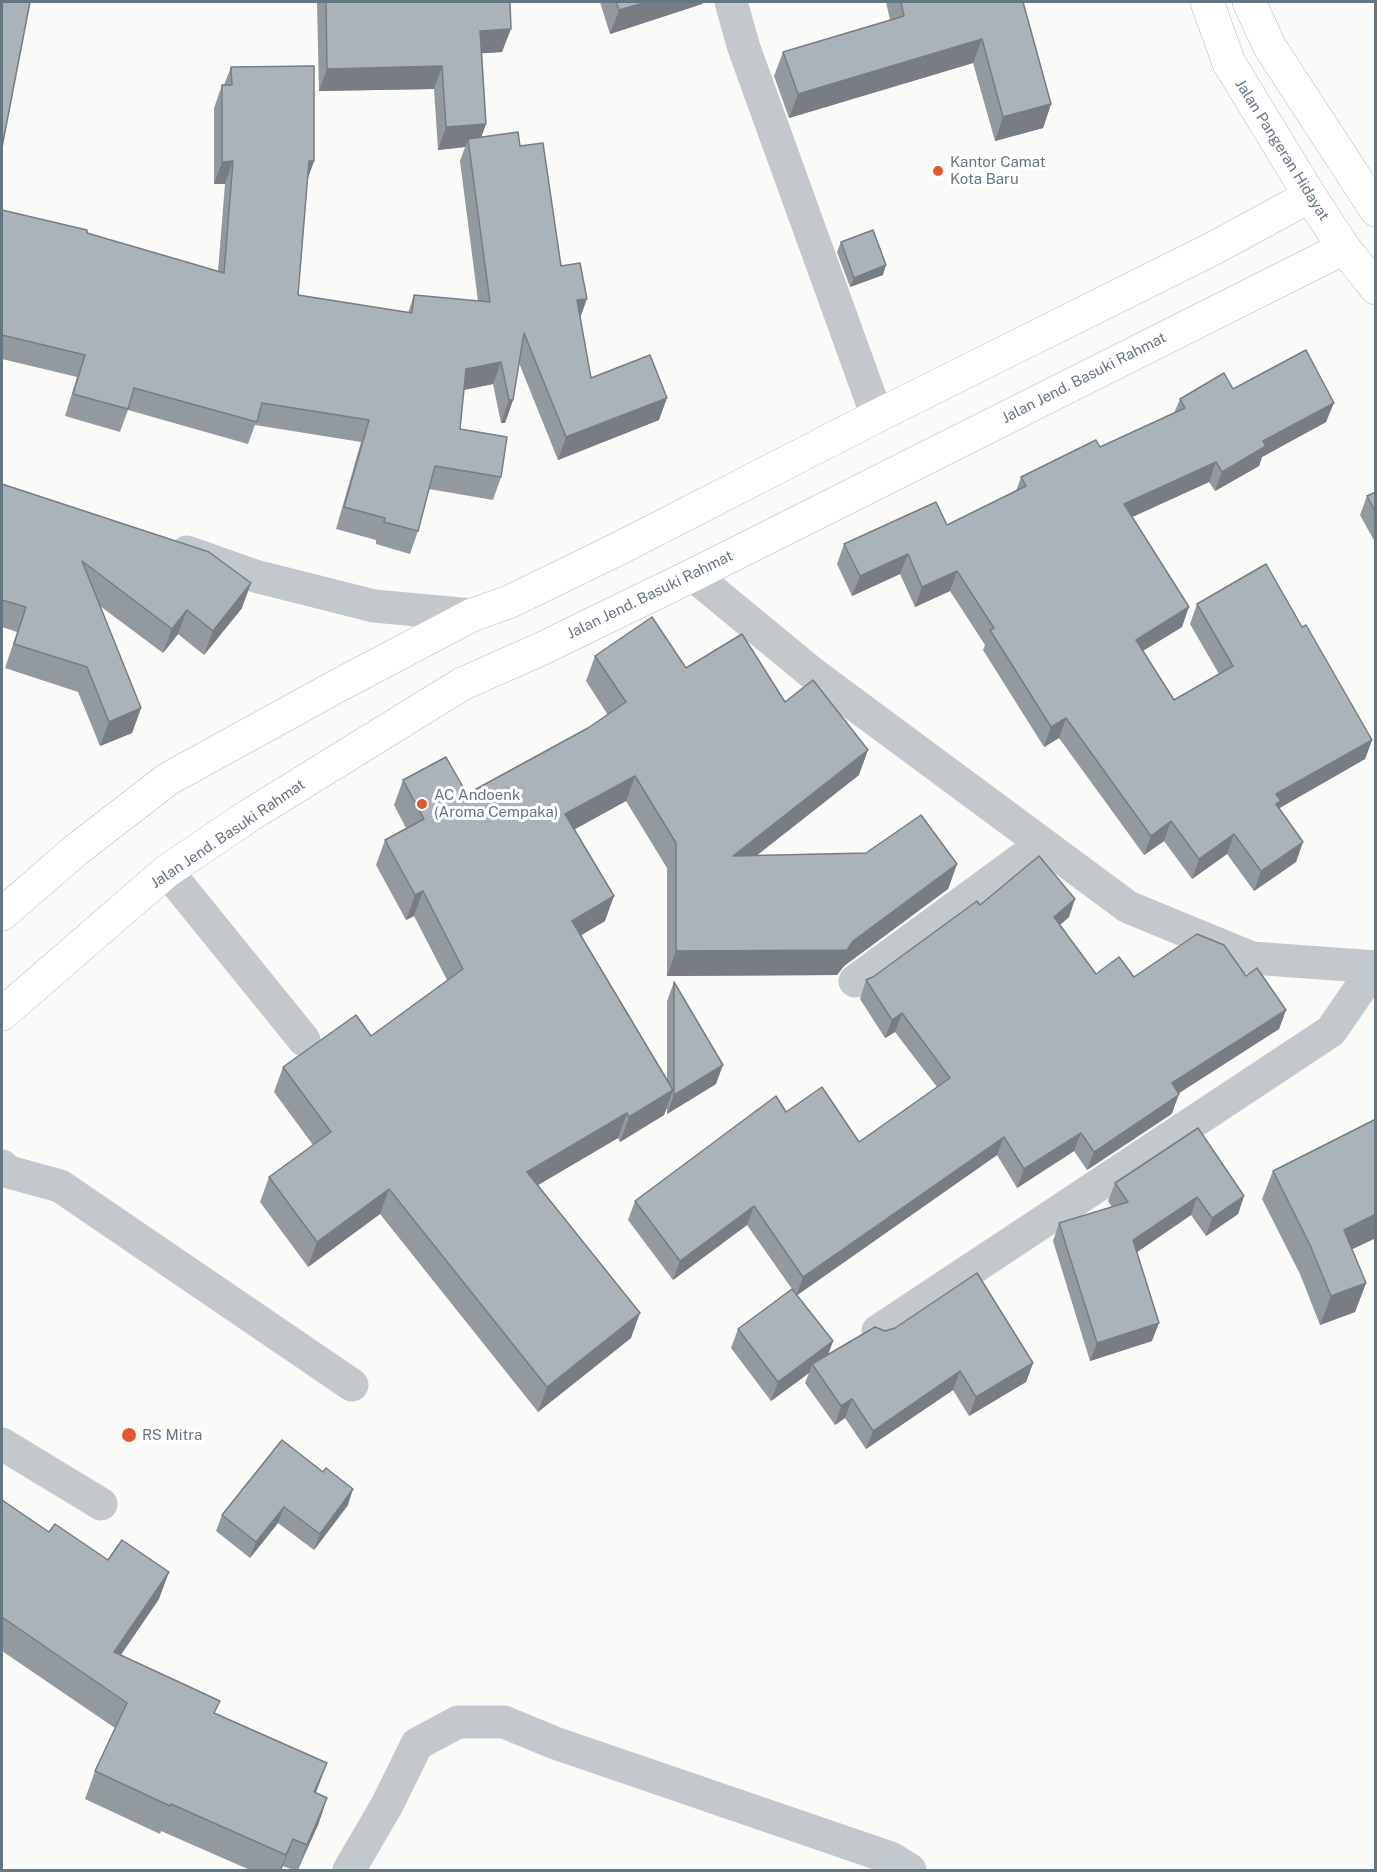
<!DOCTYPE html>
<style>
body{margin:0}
#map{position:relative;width:1377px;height:1872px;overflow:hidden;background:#fafaf8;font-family:"Public Sans",sans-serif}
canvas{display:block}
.frame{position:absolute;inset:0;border:3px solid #657683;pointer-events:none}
</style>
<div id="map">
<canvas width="1377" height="1872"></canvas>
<div class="frame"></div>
</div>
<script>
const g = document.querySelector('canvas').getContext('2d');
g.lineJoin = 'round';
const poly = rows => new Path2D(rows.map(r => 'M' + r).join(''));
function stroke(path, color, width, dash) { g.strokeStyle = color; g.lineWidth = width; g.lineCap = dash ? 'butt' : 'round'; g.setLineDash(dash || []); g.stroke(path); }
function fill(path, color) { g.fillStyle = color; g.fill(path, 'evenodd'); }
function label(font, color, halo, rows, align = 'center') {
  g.font = font + ' "Public Sans",sans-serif'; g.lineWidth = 6; g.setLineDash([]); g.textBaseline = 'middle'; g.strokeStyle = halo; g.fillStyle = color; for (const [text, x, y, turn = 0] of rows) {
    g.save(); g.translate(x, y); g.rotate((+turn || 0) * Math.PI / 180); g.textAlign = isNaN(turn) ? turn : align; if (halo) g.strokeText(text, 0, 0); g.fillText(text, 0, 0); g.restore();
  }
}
const minor = poly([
 [731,2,744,48,877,416],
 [187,552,255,576,374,606,472,615],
 [693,575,812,673,1128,907,1252,958,1376,967],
 [167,871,304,1040],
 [855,981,1042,844],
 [2,1166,9,1172,60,1186,352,1385],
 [878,1331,1331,1031,1375,967],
 [2,1444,101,1504],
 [349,1870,387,1805,417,1744,458,1722,504,1722,555,1743,891,1858,910,1870]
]);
const major = poly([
 [2,914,76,850,168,779,339,685,472,615,509,602,620,548,877,416,1214,248,1310,196],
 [2,1014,167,871,250,815,462,684,541,649,693,575,1344,248]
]);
const highway = poly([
 [1207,2,1229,63,1310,196,1344,248,1376,288],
 [1249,2,1270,47,1376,210]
]);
const wall = poly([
 [317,2,510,2,502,52,482,53,486,124,481,137,520,146,580,317,591,378,659,420,558,460,519,363,513,400,505,423,501,423,493,384,464,390,460,429,501,477,493,500,429,489,418,531,410,554,376,544,376,540,336,529,361,442,255,425,248,444,128,410,120,432,65,416,77,377,2,359,2,210,218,271,225,184,214,184,214,108,222,85,224,85,231,67,314,161,307,181,298,295,408,313,414,295,478,301,460,161,465,147,438,150,434,89,319,91],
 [600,2,703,2,702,4,610,34],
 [886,2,1023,2,1051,104,1043,128,995,141,973,63,789,118,774,76,783,52,890,20],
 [841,242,883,275,850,287,837,252],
 [1233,389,1326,422,1262,457,1259,466,1215,491,1209,482,1132,517,1182,627,1143,651,1174,700,1219,674,1190,624,1197,604,1302,627,1372,740,1365,759,1279,808,1303,842,1296,862,1254,891,1227,854,1192,879,1164,841,1144,855,1059,738,1044,747,983,650,985,645,950,591,915,607,900,574,852,596,837,564,844,544,947,525,1016,491,1021,477,1100,447,1174,413,1180,399],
 [2,484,242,608,204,655,178,634,163,653,100,606,141,708,132,733,100,746,78,692,5,668,17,632,2,627],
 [1376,492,1376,544,1360,515,1367,496],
 [595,656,686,668,785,702,859,775,756,856,957,864,948,889,844,966,837,975,667,976,667,868,626,801,574,830,605,921,581,935,667,1079,667,1001,674,982,716,1084,667,1114,667,1108,664,1115,620,1142,618,1138,537,1185,631,1338,538,1412,380,1214,308,1267,260,1202,269,1177,313,1145,274,1092,283,1067,371,1036,447,980,414,916,406,920,376,865,385,840,406,828,394,805,403,780,467,794,588,728,608,715,586,681],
 [980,905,1069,917,1060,925,1096,974,1134,977,1246,976,1286,1010,1279,1029,1179,1093,1172,1113,1170,1115,1087,1170,1074,1151,1017,1188,997,1155,797,1295,833,1341,828,1355,885,1331,1033,1363,1026,1382,969,1416,953,1390,866,1449,845,1418,835,1425,805,1383,809,1373,771,1401,731,1348,738,1329,792,1289,747,1225,673,1280,628,1220,635,1201,786,1112,859,1142,937,1087,895,1032,885,1038,860,999,866,980,873,977],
 [1273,1171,1366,1283,1355,1312,1320,1325,1300,1274,1262,1199],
 [1115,1183,1244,1196,1238,1214,1206,1236,1191,1215,1137,1252,1152,1341,1090,1361,1053,1241,1059,1223,1112,1207,1108,1201],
 [282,1440,348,1505,314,1550,278,1523,250,1558,216,1531,222,1515],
 [2,1500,49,1532,159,1599,121,1655,215,1714,316,1793,327,1798,318,1825,298,1870,293,1870,283,1866,281,1870,250,1870,161,1831,160,1834,85,1799,95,1771,115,1728,2,1651]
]);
const shadedWall = poly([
 [647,2,703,2,702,4,610,34,619,10],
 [511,29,502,52,472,54,480,31],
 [982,39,973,63,789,118,798,94],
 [442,66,434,89,319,91,327,69],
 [1051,104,1043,128,995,141,1003,117],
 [486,124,478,146,468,139,465,147,438,150,446,127],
 [233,161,225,184,214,184,222,162],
 [309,161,314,161,306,183],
 [886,265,883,275,850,287,854,278],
 [587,299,579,321,577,300],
 [501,362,493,384,458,391,466,369],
 [667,398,659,420,558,460,566,437],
 [509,400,513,400,505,423,501,423],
 [1334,403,1326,422,1262,457,1259,466,1215,491,1222,472,1263,441],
 [1216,462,1209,482,1117,524,1124,504],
 [908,554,900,574,852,596,860,576],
 [957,571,950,591,915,607,922,587],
 [251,583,242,608,204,655,213,631],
 [1189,607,1182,627,1129,659,1136,640],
 [187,610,178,634,163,653,172,629],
 [141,708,132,733,100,746,109,722],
 [1066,718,1059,738,1044,747,1051,727],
 [1372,740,1365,759,1278,809,1274,820,1276,794],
 [868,750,859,775,724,881,733,856],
 [635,776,626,801,556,839,565,814],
 [1171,821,1164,841,1144,855,1151,836],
 [1234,834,1227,854,1192,879,1199,859],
 [1303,842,1296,862,1254,891,1261,871],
 [957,864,948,889,844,966,837,975,667,976,676,951,853,941],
 [423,891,414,916,406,920,415,895],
 [614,896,605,921,563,946,572,921],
 [1075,899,1069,917,1047,936,1054,917],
 [1286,1010,1279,1029,1165,1102,1172,1083],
 [902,1013,895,1032,885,1038,892,1020],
 [723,1065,716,1084,667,1114,674,1095],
 [673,1090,664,1115,620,1142,629,1117],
 [1179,1094,1172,1113,1170,1115,1087,1170,1094,1152],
 [627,1113,618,1138,518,1197,527,1172],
 [1081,1133,1074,1151,1017,1188,1024,1169],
 [1004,1137,997,1155,796,1296,803,1277],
 [389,1189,380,1214,308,1267,317,1242],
 [1244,1196,1238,1214,1206,1236,1212,1218],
 [1197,1197,1191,1215,1127,1259,1133,1240],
 [754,1206,747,1225,673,1280,680,1261],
 [1376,1214,1376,1238,1334,1258,1344,1230],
 [1366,1283,1355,1312,1320,1325,1331,1296],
 [640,1313,631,1338,538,1412,547,1387],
 [1159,1323,1152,1341,1090,1361,1097,1343],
 [833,1341,826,1360,812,1364,809,1373,771,1401,778,1382],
 [1033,1363,1026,1382,969,1416,976,1397],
 [960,1371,953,1390,866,1449,873,1431],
 [852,1399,845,1418,835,1425,841,1406],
 [353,1489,348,1505,314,1550,320,1534],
 [284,1507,278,1523,250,1558,256,1542],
 [169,1572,159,1599,104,1679,114,1652],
 [327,1763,317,1790,304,1819,314,1792],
 [327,1798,318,1825,297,1870,307,1845],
 [293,1839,283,1866,281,1870,280,1870]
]);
const building = poly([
 [2,2,30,2,3,142,2,148,2,2],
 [326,2,510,2,511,29,480,31,486,124,446,127,442,66,327,69,326,2],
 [616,2,647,2,619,10,616,2],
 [901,2,1023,2,1051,104,1003,117,982,39,798,94,783,52,904,16,901,2],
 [314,66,314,161,309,161,298,295,412,313,414,295,490,302,468,139,518,132,520,146,543,143,561,266,580,263,587,299,577,300,591,378,650,355,667,398,566,437,524,333,513,400,509,400,501,362,466,369,460,429,507,437,501,477,435,466,418,531,384,522,385,518,344,507,369,420,262,403,257,422,134,388,128,409,73,394,85,355,2,335,2,210,87,230,87,233,224,273,233,161,222,162,222,85,232,85,231,67,314,66],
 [873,230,886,265,854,278,841,242,873,230],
 [1306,350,1334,403,1263,441,1266,446,1222,472,1216,462,1124,504,1189,607,1136,640,1174,700,1233,666,1197,604,1266,564,1302,627,1306,625,1372,740,1276,794,1281,801,1276,804,1303,842,1261,871,1234,834,1199,859,1171,821,1151,836,1066,718,1051,727,990,630,994,628,957,571,922,587,908,554,860,576,844,544,936,502,947,525,1026,486,1021,477,1096,440,1100,447,1185,408,1180,399,1224,373,1233,389,1306,350],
 [2,484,209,552,251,583,213,631,187,610,172,629,82,561,141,708,109,722,87,667,14,644,26,607,2,600,2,484],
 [1376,492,1376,513,1367,496,1376,492],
 [652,617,686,668,742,634,785,702,813,680,868,750,733,856,866,853,921,815,957,864,853,941,847,950,676,951,676,843,635,776,565,814,614,896,572,921,673,1090,629,1117,627,1113,527,1172,640,1313,547,1387,389,1189,317,1242,269,1177,331,1132,283,1067,356,1015,371,1036,463,969,423,891,415,895,385,840,424,819,403,780,446,757,467,794,588,728,626,702,595,656,652,617],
 [1039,856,1075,899,1054,917,1096,974,1119,957,1134,977,1197,934,1224,945,1246,976,1257,968,1286,1010,1172,1083,1179,1094,1177,1096,1094,1152,1081,1133,1024,1169,1004,1137,803,1277,754,1206,680,1261,635,1201,776,1096,786,1112,822,1087,859,1142,950,1078,902,1013,892,1020,866,980,873,977,977,901,980,905,1039,856],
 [674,982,723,1065,674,1095,674,982],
 [1376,1119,1376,1214,1344,1230,1366,1283,1331,1296,1310,1245,1273,1171,1376,1119],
 [1198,1128,1244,1196,1212,1218,1197,1197,1133,1240,1159,1323,1097,1343,1059,1223,1128,1202,1115,1183,1198,1128],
 [977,1273,1033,1363,976,1397,960,1371,873,1431,852,1399,841,1406,812,1364,875,1327,885,1331,895,1328,977,1273],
 [792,1289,833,1341,778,1382,738,1329,792,1289],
 [282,1440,323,1472,326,1468,353,1489,320,1534,284,1507,256,1542,222,1515,282,1440],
 [2,1500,49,1532,55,1524,108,1560,122,1540,169,1572,114,1652,220,1701,214,1713,327,1763,314,1792,327,1798,307,1845,293,1839,286,1855,171,1804,170,1806,95,1771,127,1703,2,1617,2,1500]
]);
const markers = [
 [938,171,6,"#e4572e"],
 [422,804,6,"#e4572e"],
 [129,1435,8,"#e4572e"]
];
const streetNames = [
 ["Jalan Pangeran Hidayat",1282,150,58],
 ["Jalan Jend. Basuki Rahmat",1084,378,-27],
 ["Jalan Jend. Basuki Rahmat",650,595,-26],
 ["Jalan Jend. Basuki Rahmat",228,834,-34]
];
const poiNames = [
 ["Kantor Camat",950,162],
 ["Kota Baru",950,179],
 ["AC Andoenk",434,795],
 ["(Aroma Cempaka)",434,812],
 ["RS Mitra",142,1435]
];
stroke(major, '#b5babe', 34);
stroke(highway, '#b4b9bd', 34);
stroke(minor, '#c3c8cc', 33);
stroke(major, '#fff', 33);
stroke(highway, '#fff', 33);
fill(wall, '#929a9f');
fill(shadedWall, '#777d82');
fill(building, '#aab3b9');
stroke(building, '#777d82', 1.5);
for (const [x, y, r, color] of markers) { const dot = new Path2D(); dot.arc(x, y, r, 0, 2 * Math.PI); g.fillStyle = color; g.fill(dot); stroke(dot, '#fff', 2); }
label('15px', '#657683', '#fff', streetNames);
label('15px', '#657683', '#fff', poiNames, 'left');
</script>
